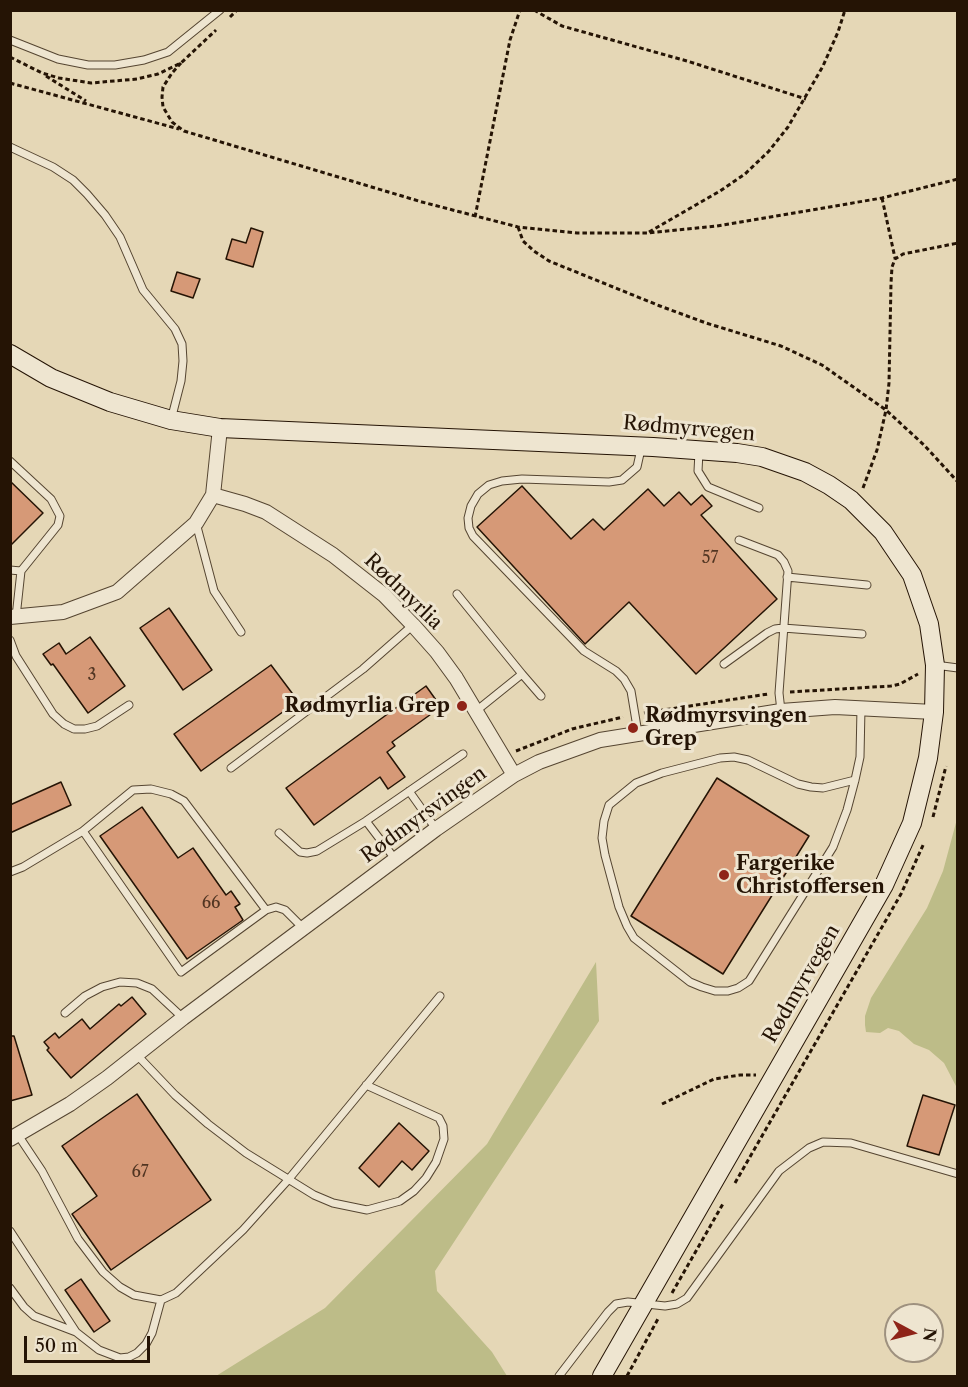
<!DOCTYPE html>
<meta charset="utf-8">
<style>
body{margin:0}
#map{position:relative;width:968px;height:1387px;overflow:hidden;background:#e5d7b6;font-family:"Libre Caslon Text",serif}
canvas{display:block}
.frame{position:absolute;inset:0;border:12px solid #251405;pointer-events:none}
.north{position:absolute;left:884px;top:1303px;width:60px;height:60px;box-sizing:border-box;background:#eee5d0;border:2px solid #9e917f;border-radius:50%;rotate:97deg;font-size:16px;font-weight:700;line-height:24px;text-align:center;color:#251405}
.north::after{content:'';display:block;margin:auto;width:21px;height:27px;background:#8f2418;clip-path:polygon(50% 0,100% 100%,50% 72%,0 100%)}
.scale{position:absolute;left:24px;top:1336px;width:126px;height:27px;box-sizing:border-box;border:3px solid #251405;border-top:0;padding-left:8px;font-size:18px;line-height:21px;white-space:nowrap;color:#251405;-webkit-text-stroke:4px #eee5d0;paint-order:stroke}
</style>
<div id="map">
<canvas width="968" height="1387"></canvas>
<div class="frame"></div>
<div class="north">N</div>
<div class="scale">50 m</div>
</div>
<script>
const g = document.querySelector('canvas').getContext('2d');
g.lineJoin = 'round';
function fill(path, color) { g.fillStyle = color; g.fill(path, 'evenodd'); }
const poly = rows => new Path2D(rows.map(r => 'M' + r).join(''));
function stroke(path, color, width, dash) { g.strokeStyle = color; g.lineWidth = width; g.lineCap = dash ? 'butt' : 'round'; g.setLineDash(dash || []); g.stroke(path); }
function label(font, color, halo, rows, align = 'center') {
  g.font = font + ' "Libre Caslon Text",serif'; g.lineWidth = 6; g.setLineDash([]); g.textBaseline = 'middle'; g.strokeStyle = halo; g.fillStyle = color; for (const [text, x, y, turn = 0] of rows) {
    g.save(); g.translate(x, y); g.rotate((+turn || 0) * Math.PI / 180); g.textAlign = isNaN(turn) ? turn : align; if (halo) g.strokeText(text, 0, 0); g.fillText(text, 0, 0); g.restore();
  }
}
const green = poly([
 [957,819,957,1088,944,1063,929,1050,914,1044,899,1031,888,1028,880,1033,866,1032,865,1025,865,1016,871,998,927,908,943,871],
 [596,962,599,1021,435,1271,437,1291,492,1352,507,1376,216,1376,325,1308,487,1144]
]);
const building = poly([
 [251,228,263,232,253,267,226,259,232,239,246,243,251,228],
 [177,272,200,279,193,298,171,291,177,272],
 [10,481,43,513,10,546,10,481],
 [522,486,571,539,593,519,604,530,648,489,664,506,679,492,691,505,702,495,712,506,701,515,777,599,696,674,629,602,585,644,477,527,522,486],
 [169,608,212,670,183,690,140,628,169,608],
 [90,637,125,686,88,713,53,664,51,665,43,654,59,643,66,654,90,637],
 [271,665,298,701,201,771,174,734,271,665],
 [426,686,441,707,392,742,395,746,387,752,405,777,388,789,380,777,314,825,286,788,426,686],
 [717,778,809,836,723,974,631,916,717,778],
 [61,782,71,805,10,833,10,805,61,782],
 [142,807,178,858,193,848,226,895,231,891,240,904,235,907,243,920,187,959,100,836,142,807],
 [132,997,146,1014,71,1078,47,1050,49,1048,44,1042,55,1033,59,1038,82,1019,90,1029,119,1004,121,1006,132,997],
 [10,1036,14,1036,32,1095,10,1101,10,1036],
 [137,1094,211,1200,111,1270,72,1214,97,1196,62,1146,137,1094],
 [923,1095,955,1105,939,1155,907,1146,923,1095],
 [399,1123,429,1151,412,1170,402,1161,379,1187,359,1168,399,1123],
 [81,1279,110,1321,94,1332,65,1290,81,1279]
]);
const path = poly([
 [534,10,562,26,687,61,806,99],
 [230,17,237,10],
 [10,57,42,73,59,78,91,83,137,79,158,74,181,63,216,30],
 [181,63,172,73,163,87,162,97,163,107,172,122,184,131,422,202,518,227,577,233,647,233,717,226,882,198,958,179],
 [46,76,86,101],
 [10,83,179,129],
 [882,198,895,258],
 [475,217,510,40,520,10],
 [518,227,523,241,534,251,549,261,660,306,706,323,781,346,822,365,886,410,924,445,958,482],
 [649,232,720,191,745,174,769,151,788,127,823,66,838,32,845,10],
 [863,488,877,450,886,410,889,383,891,283,892,267,895,259,903,254,958,243],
 [790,692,891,686,900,684,918,674],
 [644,713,768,694],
 [516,751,572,729,623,717],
 [933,817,946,766],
 [662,1104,714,1079,740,1075,756,1075],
 [735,1183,901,894,924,843],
 [672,1293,724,1202],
 [627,1376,659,1317]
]);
const lane = poly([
 [10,40,58,59,88,65,115,65,144,60,168,52,220,10],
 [10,147,53,167,73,180,87,194,105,215,120,237,143,290,175,329,182,344,183,361,181,381,171,420],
 [699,452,698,471,708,487,759,508],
 [10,461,51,499,60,516,58,525,21,571,10,570],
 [196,523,214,591,241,632],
 [739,540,778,555,784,562,788,571,779,693,781,711],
 [787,577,867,585],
 [457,594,522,674,476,711],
 [16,617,21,571],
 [10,640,16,656,53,714,64,724,74,729,85,729,97,726,129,705],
 [724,664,767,633,775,629,783,628,862,634],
 [935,665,958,668],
 [522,674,541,696],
 [638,733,631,691,624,679,616,671,584,651,473,536,469,528,468,518,471,506,478,494,489,485,502,481,522,479,609,482,622,480,637,467,641,449],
 [231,768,363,669,413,625],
 [855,780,823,788,811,787,798,784,748,760,734,757,720,758,662,773,636,783,609,805,604,821,602,838,605,855,619,907,627,926,634,938,690,982,702,987,715,991,728,991,738,988,749,981,833,847,847,810,855,780,860,757,861,708],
 [409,791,436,829],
 [366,821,395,859],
 [279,833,300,852,307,853,317,851,366,821,463,754],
 [10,872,23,867,83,831],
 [266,910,181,972,83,831,133,790,151,789,171,794,184,801,266,910,276,907,285,910,303,928],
 [65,1013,85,996,102,987,120,982,137,983,152,989,183,1018],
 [137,1055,175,1095,208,1124,246,1153,314,1195,333,1203,367,1210,400,1201,414,1191,426,1178,436,1162,444,1139,443,1126,439,1118,366,1085],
 [18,1135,42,1171,78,1239,103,1272,120,1287,134,1295,161,1300,176,1293,243,1230,288,1180,440,996],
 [10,1231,76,1332],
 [10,1288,24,1307,34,1316,76,1332,99,1350,120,1358,129,1357,137,1353,146,1344,152,1333,161,1300],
 [559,1376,608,1312,616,1304,628,1302,665,1306,677,1304,687,1298,779,1171,809,1148,823,1142,851,1143,958,1174]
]);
const street = poly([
 [213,495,220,428],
 [10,617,63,612,117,592,196,523,213,495,245,504,266,512,333,555,384,595,413,625,437,652,456,678,514,775],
 [10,1139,70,1104,107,1078,183,1018,436,829,514,775,539,762,600,740,781,711,835,707,934,712]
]);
const secondary = poly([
 [10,354,51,378,110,402,171,420,220,428,653,447,737,453,762,457,805,472,829,485,851,500,883,532,912,575,929,624,935,665,934,712,928,758,912,823,884,885,602,1376]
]);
const markers = [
 [462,706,6,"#8f2418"],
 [633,728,6,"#8f2418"],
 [724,875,6,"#8f2418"]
];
const numberNames = [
 ["57",710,558],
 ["3",92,675],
 ["66",211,903],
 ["67",140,1172]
];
const streetNames = [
 ["Rødmyrvegen",689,429,5],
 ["Rødmyrlia",403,592,44],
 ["Rødmyrsvingen",424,815,-36],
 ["Rødmyrvegen",802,984,-60]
];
const poiNames = [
 ["Rødmyrlia Grep",450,706,"right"],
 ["Rødmyrsvingen",645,716],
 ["Grep",645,739],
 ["Fargerike",736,864],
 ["Christoffersen",736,887]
];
fill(green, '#bdbc88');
fill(building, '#d69977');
stroke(building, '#251405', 1.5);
stroke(lane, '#554531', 9);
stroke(street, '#554531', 16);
stroke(secondary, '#251405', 20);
stroke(path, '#251405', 3, [4.5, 3]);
stroke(lane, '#eee5d0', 7);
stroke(street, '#eee5d0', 14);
stroke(secondary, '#eee5d0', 18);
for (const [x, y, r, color] of markers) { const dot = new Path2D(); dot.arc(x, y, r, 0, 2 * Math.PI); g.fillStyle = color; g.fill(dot); stroke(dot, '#eee5d0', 2); }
label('16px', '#513522', null, numberNames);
label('20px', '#251405', '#eee5d0', streetNames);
label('bold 20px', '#251405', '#eee5d0', poiNames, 'left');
</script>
